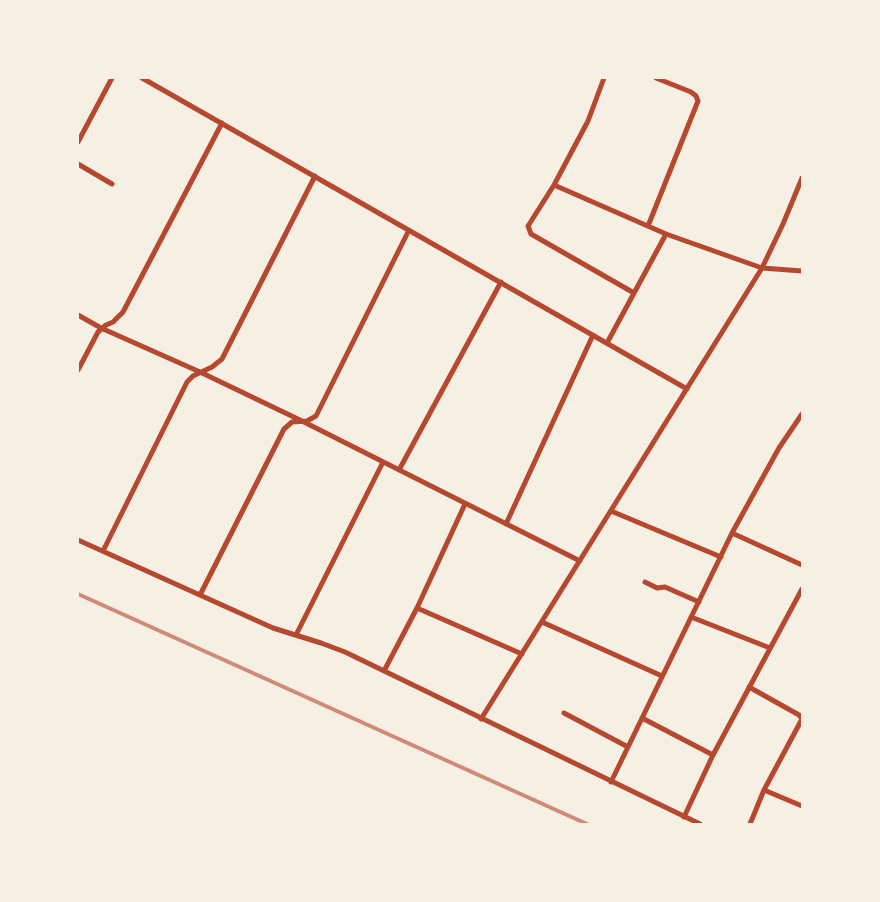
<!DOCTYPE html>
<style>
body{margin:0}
#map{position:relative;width:880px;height:902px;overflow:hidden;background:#f6efe4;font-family:"PT Sans",sans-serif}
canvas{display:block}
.frame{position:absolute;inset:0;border:79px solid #f6efe4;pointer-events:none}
</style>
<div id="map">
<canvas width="880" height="902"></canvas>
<div class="frame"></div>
</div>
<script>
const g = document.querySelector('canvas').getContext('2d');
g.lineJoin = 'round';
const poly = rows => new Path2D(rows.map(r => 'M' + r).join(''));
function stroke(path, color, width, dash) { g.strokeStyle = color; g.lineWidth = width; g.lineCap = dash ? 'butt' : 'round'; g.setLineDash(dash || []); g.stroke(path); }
const minor = poly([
 [142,78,687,389],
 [604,78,588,121,554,185,528,226,531,234,634,293],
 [78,142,112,78],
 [78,164,112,184],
 [554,185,666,234,762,268,802,271],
 [648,226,698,101,696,96,691,92,656,78],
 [78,315,101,328,200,372,302,421,580,561],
 [607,343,666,234],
 [78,370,98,332,106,325,113,322,123,312,222,123],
 [399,470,501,282],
 [611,511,721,557],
 [506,524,593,335],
 [732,533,802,565],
 [78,540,273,628,321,643,345,652,700,824],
 [103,551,187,382,193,376,212,367,222,359,315,176],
 [645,582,657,588,665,587,699,602],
 [200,595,284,429,292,422,307,421,316,416,409,230],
 [417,608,522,654],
 [691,617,770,648],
 [542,622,662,676],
 [296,635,383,462],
 [384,671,417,608,465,504],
 [749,687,799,715,802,719,764,790,750,824],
 [564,713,628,747],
 [642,718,713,755],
 [481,719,762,268,783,224,802,178],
 [611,782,732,533,779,448,802,414],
 [764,790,802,806],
 [684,817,713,755,802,589]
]);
const rail = poly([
 [78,594,587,824]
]);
stroke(minor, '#b5482f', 5);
stroke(rail, '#cf8b77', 4);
</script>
